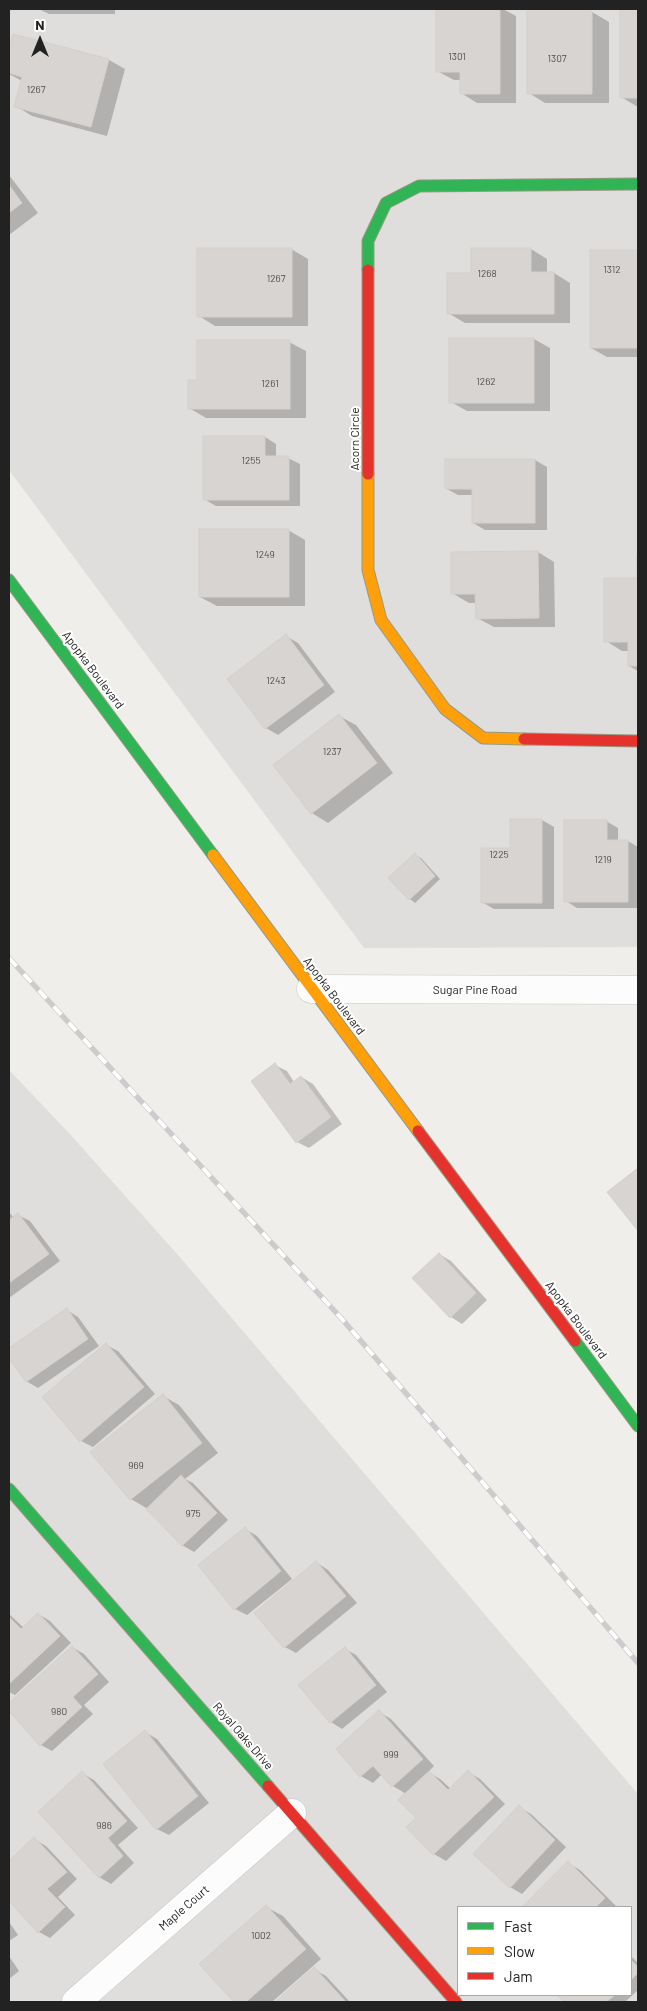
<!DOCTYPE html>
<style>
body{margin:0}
#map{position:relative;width:647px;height:2011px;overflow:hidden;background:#f0eeeb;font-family:Barlow,sans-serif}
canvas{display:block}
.frame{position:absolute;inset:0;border:10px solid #222;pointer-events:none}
.legend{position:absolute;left:457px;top:1906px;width:175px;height:90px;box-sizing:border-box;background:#fff;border:1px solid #a7a7a7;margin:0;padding:6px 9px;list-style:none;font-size:15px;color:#222}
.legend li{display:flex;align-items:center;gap:10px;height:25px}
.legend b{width:25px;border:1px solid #a7a7a7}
.north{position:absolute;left:15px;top:15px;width:50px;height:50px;-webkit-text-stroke:4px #fff;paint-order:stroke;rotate:0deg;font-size:14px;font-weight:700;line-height:20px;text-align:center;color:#222}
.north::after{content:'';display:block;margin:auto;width:18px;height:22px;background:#222;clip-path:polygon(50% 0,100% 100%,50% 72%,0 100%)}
</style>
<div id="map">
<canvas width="647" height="2011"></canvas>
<div class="frame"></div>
<ul class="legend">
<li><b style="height:6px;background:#30b455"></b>Fast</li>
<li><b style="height:6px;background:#ff9f0a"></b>Slow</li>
<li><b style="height:6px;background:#e5322d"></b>Jam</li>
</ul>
<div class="north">N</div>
</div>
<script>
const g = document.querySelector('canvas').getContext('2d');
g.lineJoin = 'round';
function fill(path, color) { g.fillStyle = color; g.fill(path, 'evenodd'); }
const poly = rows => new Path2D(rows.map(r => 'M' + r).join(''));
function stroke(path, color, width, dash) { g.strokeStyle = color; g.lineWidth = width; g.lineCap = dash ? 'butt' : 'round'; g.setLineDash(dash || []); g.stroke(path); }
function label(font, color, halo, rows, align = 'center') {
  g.font = font + ' Barlow,sans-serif'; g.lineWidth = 4; g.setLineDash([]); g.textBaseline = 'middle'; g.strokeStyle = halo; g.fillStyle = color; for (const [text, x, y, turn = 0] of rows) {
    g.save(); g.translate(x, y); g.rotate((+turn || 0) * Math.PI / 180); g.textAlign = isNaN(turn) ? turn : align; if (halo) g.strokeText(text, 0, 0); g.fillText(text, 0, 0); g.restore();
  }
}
const residential = poly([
 [9,9,638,9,638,947,364,948,9,470],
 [9,1070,68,1132,178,1255,638,1794,638,2002,9,2002],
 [458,1907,631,1907,631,1995,458,1995]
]);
const shadow = poly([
 [39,9,115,9,115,14,49,14],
 [437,9,503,9,516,16,516,103,477,103,461,93,461,80,454,80,437,71],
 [621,9,638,9,638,107,621,97],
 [529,12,592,12,609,22,609,103,545,103,529,93],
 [14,35,109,60,125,69,107,136,32,116,16,106,22,81,9,74,9,55],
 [9,175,38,213,9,235],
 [291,249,308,259,308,326,215,326,199,316],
 [531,249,547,259,547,273,554,273,570,283,570,323,465,323,448,313,472,274],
 [591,251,638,251,638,357,607,357,591,348],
 [534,339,550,348,550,411,467,411,451,402],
 [289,342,306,351,306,418,206,418,189,408,199,381],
 [265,437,276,444,276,458,288,458,300,464,300,506,216,506,204,499],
 [535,460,547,467,547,530,485,530,473,523,473,495,458,495,447,489],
 [288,530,305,540,305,606,217,606,200,597],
 [538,552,554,562,555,627,494,627,477,618,477,603,469,603,452,593],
 [606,579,638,579,638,671,629,666,629,651,622,651,606,641],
 [286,636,298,643,335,692,278,735,266,728],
 [339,716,356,725,393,773,328,823,312,813],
 [542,820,554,827,554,909,494,909,482,902],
 [606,821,618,828,618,841,628,841,638,847,638,908,577,908,566,901],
 [415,855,421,858,440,879,415,903,410,899],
 [275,1065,287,1071,294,1082,301,1077,313,1084,342,1124,309,1148,297,1142],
 [638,1170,638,1229,609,1193],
 [9,1212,14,1218,18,1215,30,1221,60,1261,9,1298],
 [439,1254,451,1261,487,1300,462,1324,451,1317],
 [67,1310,78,1317,99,1346,38,1388,26,1381,9,1356,9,1350],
 [106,1345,118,1351,155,1394,93,1447,81,1441],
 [163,1396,179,1405,218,1453,185,1479,193,1483,228,1520,194,1552,182,1545,148,1509,131,1499],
 [245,1529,257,1536,292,1579,247,1615,235,1609],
 [317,1563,328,1570,357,1603,296,1653,285,1647],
 [9,1614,24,1628,38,1614,50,1621,71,1643,15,1695,9,1692],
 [72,1647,84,1654,109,1682,84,1705,93,1714,52,1751,41,1745,9,1709,9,1705],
 [345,1649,356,1655,387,1692,342,1729,331,1722],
 [379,1712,391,1719,434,1766,428,1772,440,1779,451,1789,468,1772,480,1779,505,1804,446,1861,434,1854,408,1827,418,1818,406,1794,393,1786,382,1774,373,1783,361,1776],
 [145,1732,157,1739,209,1803,169,1835,157,1829],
 [82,1773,94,1780,138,1828,118,1845,134,1863,111,1884,99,1877],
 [519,1807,531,1814,566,1847,522,1894,510,1887],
 [34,1839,46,1846,77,1879,58,1897,75,1915,50,1938,39,1932,9,1900,9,1863],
 [568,1863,580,1870,616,1906,614,1907,524,1907],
 [266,1907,283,1916,321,1959,272,2002,235,2002,201,1965],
 [9,1922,18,1935,9,1941],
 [9,1956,19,1971,9,1979],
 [631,1956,638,1963,638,1990,625,2002,566,2002,559,1995,631,1995],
 [314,1969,326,1976,350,2002,277,2002]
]);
const building = poly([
 [436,9,500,9,500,94,460,94,460,72,436,72,436,9],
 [620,9,638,9,638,98,620,98,620,9],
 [527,11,592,11,592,94,527,94,527,11],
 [13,34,109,59,91,127,14,107,22,77,9,73,9,50,13,34],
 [9,185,22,203,9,213,9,185],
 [197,248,292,248,292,317,197,317,197,248],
 [471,248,531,248,531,272,554,272,554,314,447,314,447,273,471,273,471,248],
 [590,250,638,250,638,348,590,348,590,250],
 [449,338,534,338,534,403,449,403,449,338],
 [197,340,290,340,290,409,188,409,188,380,197,380,197,340],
 [203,436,265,436,265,456,289,456,289,500,203,500,203,436],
 [445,459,535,459,535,523,472,523,472,489,445,489,445,459],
 [199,529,289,529,289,597,199,597,199,529],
 [538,551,539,618,476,619,475,594,451,594,451,552,538,551],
 [637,554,638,666,628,666,628,642,604,642,604,578,637,578,637,554],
 [286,634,324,685,265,729,227,679,286,634],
 [339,714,377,763,311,814,273,765,339,714],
 [510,819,542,819,542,903,481,903,481,848,510,848,510,819],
 [564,820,607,820,607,840,628,840,628,902,564,902,564,820],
 [415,853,435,876,409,900,388,878,415,853],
 [275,1063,290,1084,301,1076,331,1117,296,1143,251,1081,275,1063],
 [638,1168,638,1231,607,1192,638,1168],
 [18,1213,49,1254,9,1283,9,1220,18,1213],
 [439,1253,476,1293,450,1318,412,1278,439,1253],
 [67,1308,88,1339,26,1382,9,1358,9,1348,67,1308],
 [106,1343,144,1387,80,1442,42,1397,106,1343],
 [163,1394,202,1443,130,1500,90,1452,163,1394],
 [181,1475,217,1513,182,1546,146,1509,181,1475],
 [245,1527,281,1571,234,1610,198,1565,245,1527],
 [316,1561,346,1596,284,1648,254,1613,316,1561],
 [38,1613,60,1636,9,1684,9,1617,21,1629,38,1613],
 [72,1646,98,1674,73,1697,82,1707,40,1746,9,1711,9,1703,72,1646],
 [345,1647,376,1685,330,1723,298,1685,345,1647],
 [379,1710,423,1759,392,1787,373,1766,360,1777,336,1749,379,1710],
 [145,1730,198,1796,156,1830,103,1764,145,1730],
 [468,1770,494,1797,433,1855,406,1827,416,1818,398,1800,429,1771,448,1790,468,1770],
 [82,1771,127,1821,108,1838,123,1856,99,1878,38,1812,82,1771],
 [519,1805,555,1840,510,1888,473,1854,519,1805],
 [34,1837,67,1872,47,1889,65,1907,38,1933,9,1901,9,1861,34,1837],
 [568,1861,605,1898,596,1907,522,1907,568,1861],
 [266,1905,306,1949,246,2002,234,2002,199,1964,266,1905],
 [631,1960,638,1967,638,1973,631,1980,631,1960],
 [314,1967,346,2002,275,2002,314,1967],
 [557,1995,615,1995,606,2002,564,2002,557,1995]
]);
const street = poly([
 [311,989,638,990],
 [76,2002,292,1813]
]);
const fast = poly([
 [368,270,368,241,386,203,419,186,638,184],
 [9,580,213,855],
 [575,1341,638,1426],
 [9,1489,268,1786]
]);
const slow = poly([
 [368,474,368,570,381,620,445,709,483,738,524,739],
 [213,855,418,1131]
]);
const jam = poly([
 [368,270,368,474],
 [524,739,638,741],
 [418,1131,575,1341],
 [268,1786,456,2002]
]);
const rail = poly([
 [9,958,342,1319,638,1663]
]);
const numberNames = [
 ["1301",457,57],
 ["1307",557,59],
 ["1267",36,90],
 ["1312",612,270],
 ["1268",487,274],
 ["1267",276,279],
 ["1262",486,382],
 ["1261",270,384],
 ["1255",251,461],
 ["1249",265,555],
 ["1243",276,681],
 ["1237",332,752],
 ["1225",499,855],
 ["1219",603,860],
 ["969",136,1466],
 ["975",193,1514],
 ["980",59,1712],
 ["999",391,1755],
 ["986",104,1826],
 ["1002",261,1936]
];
const streetNames = [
 ["Acorn Circle",355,439,-90],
 ["Apopka Boulevard",93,670,53],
 ["Sugar Pine Road",475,990],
 ["Apopka Boulevard",334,996,53],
 ["Apopka Boulevard",576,1320,53],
 ["Royal Oaks Drive",243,1736,49],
 ["Maple Court",184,1908,-41]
];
fill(residential, '#dfdedc');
fill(shadow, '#0003');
fill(building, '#d7d4d2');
stroke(building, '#d3d0cc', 1);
stroke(street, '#c9c8c7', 29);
stroke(fast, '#999a82', 13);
stroke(slow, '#999a82', 13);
stroke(jam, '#999a82', 13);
stroke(street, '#fdfcfc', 28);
stroke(fast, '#30b455', 11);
stroke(slow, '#ff9f0a', 11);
stroke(jam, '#e5322d', 11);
stroke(rail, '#ccc', 5.5);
stroke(rail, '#fff', 4, [11]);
label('10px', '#4f4e4e', null, numberNames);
label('12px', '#222', '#fff', streetNames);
</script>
